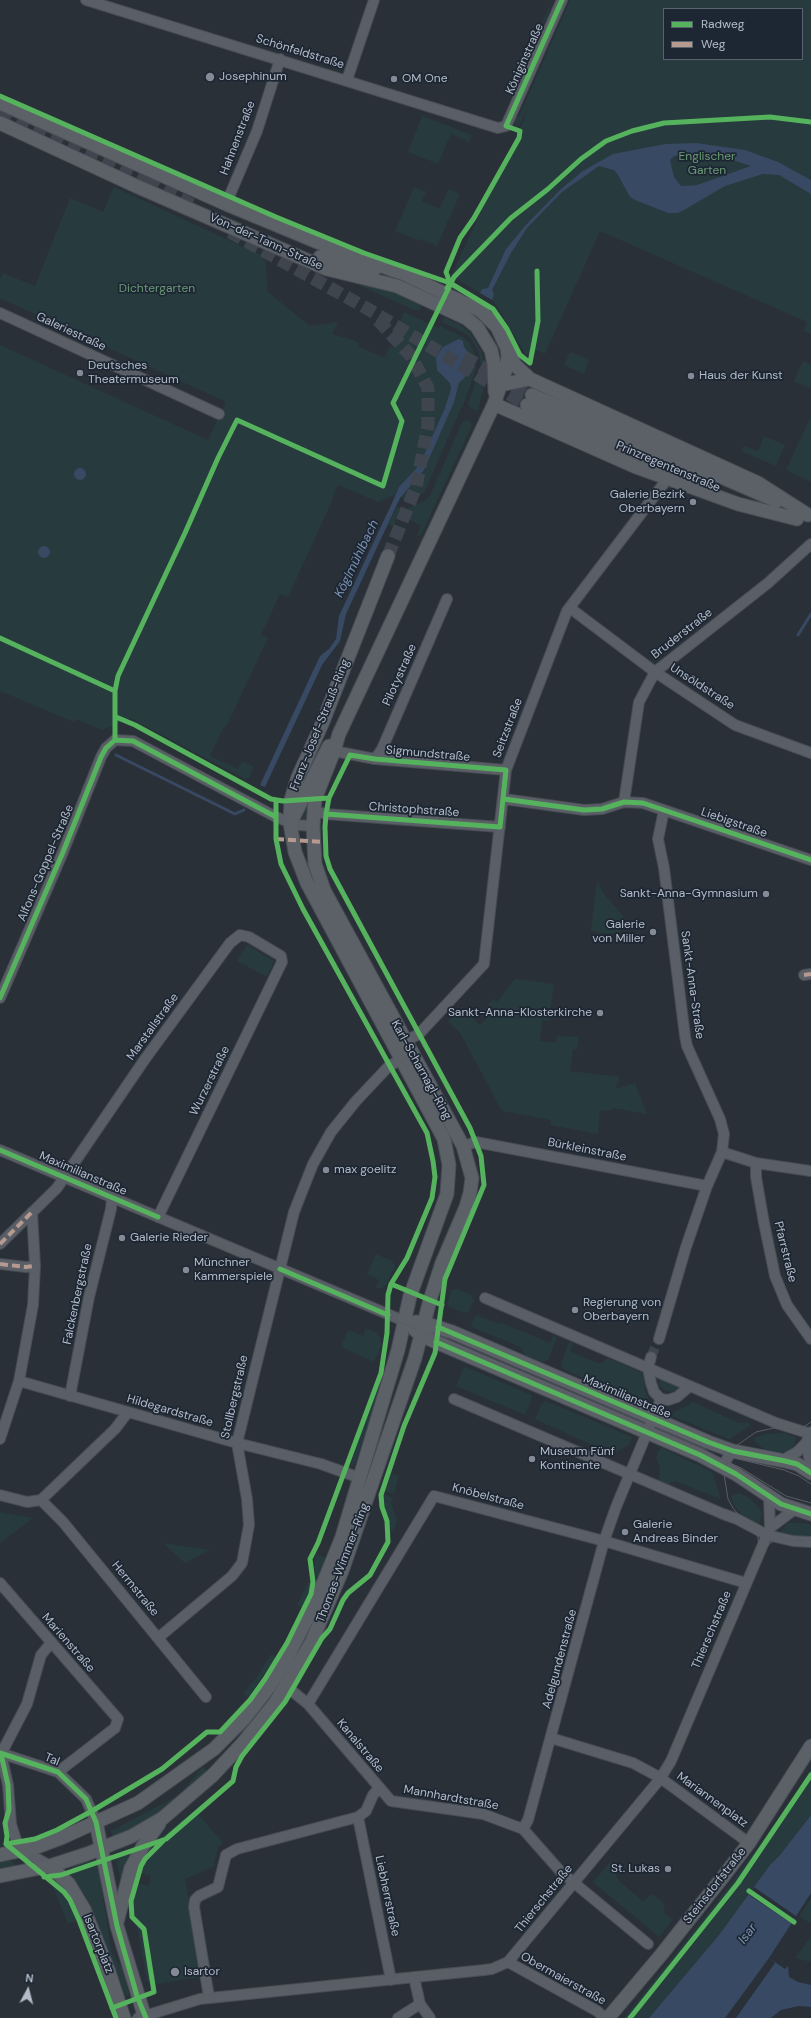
<!DOCTYPE html>
<meta charset="utf-8">
<style>
body{margin:0}
#map{position:relative;width:811px;height:2018px;overflow:hidden;background:#2a3038;font-family:"DM Sans",sans-serif}
canvas{display:block}
.legend{position:absolute;left:663px;top:8px;width:140px;height:52px;box-sizing:border-box;background:#1d2633;border:1px solid #59626f;margin:0;padding:5px 7px;list-style:none;font-size:12px;color:#b4bcc9}
.legend li{display:flex;align-items:center;gap:8px;height:20px}
.legend b{width:20px;border:1px solid #59626f}
.north{position:absolute;left:8px;top:1970px;width:40px;height:40px;-webkit-text-stroke:3px #1d2633;paint-order:stroke;rotate:7deg;font-size:11px;font-weight:700;line-height:16px;text-align:center;color:#b4bcc9}
.north::after{content:'';display:block;margin:auto;width:14px;height:18px;background:#b4bcc9;clip-path:polygon(50% 0,100% 100%,50% 72%,0 100%)}
</style>
<div id="map">
<canvas width="811" height="2018"></canvas>
<ul class="legend">
<li><b style="height:5px;background:#56b35d"></b>Radweg</li>
<li><b style="height:5px;background:#b69a8f"></b>Weg</li>
</ul>
<div class="north">N</div>
</div>
<script>
const g = document.querySelector('canvas').getContext('2d');
g.lineJoin = 'round';
function fill(path, color) { g.fillStyle = color; g.fill(path, 'evenodd'); }
const poly = rows => new Path2D(rows.map(r => 'M' + r).join(''));
function stroke(path, color, width, dash) { g.strokeStyle = color; g.lineWidth = width; g.lineCap = dash ? 'butt' : 'round'; g.setLineDash(dash || []); g.stroke(path); }
function label(font, color, halo, rows, align = 'center') {
  g.font = font + ' "DM Sans",sans-serif'; g.lineWidth = 3.5; g.setLineDash([]); g.textBaseline = 'middle'; g.strokeStyle = halo; g.fillStyle = color; for (const [text, x, y, turn = 0] of rows) {
    g.save(); g.translate(x, y); g.rotate((+turn || 0) * Math.PI / 180); g.textAlign = isNaN(turn) ? turn : align; if (halo) g.strokeText(text, 0, 0); g.fillText(text, 0, 0); g.restore();
  }
}
const green = poly([
 [570,0,811,0,811,334,804,331,807,322,600,231,545,354,536,350,530,356,525,354,496,304,492,300,451,276,521,126,529,106,519,126,512,124,516,115,519,116,533,85],
 [664,9,802,9,802,59,664,59],
 [549,7,551,7,538,37,536,36],
 [422,116,472,135,469,142,451,134,438,164,408,152],
 [114,187,265,257,268,292,310,326,338,322,332,334,353,340,359,343,358,346,384,358,390,346,395,349,405,329,398,326,404,312,439,328,440,326,463,337,470,343,476,357,476,369,463,406,462,406,424,493,410,501,395,495,378,502,338,485,332,498,333,499,288,597,280,594,261,635,268,638,226,727,224,727,210,756,238,769,242,761,254,767,249,778,245,779,130,718,102,730,76,719,74,722,0,691,0,345,208,440,226,402,0,298,0,278,3,273,35,286,70,198,103,212],
 [414,187,426,192,422,201,439,209,449,189,460,194,437,246,421,239,420,241,395,231],
 [359,284,383,287,411,297,417,301,421,307,420,310,414,310,359,285],
 [444,317,461,325,470,333,482,352,485,367,485,382,478,411,471,409,468,404,481,366,478,350,468,335,442,322],
 [570,352,589,360,584,374,564,365],
 [803,361,811,365,811,389,794,381],
 [527,386,533,387,523,411,517,407],
 [811,416,811,482,786,470],
 [465,420,470,421,472,426,421,535,417,536,421,525,398,515,393,527,388,524,397,507,406,509,426,500,430,496,462,422],
 [764,436,785,445,776,466,741,451,744,446,758,451],
 [305,804,311,804,306,819,303,820,301,817],
 [597,880,603,893,624,917,624,927,618,933,606,934,591,931],
 [247,945,274,961,267,977,237,961],
 [515,979,554,984,549,1021,542,1020,540,1041,556,1043,557,1036,579,1037,577,1049,573,1049,570,1071,620,1077,615,1089,635,1083,647,1114,612,1108,611,1110,600,1111,598,1134,550,1125,551,1120,502,1111,460,1033,448,1021,463,1009,480,1025,488,1017,483,1011,493,999,497,1002],
 [376,1254,392,1261,395,1266,386,1285,382,1288,376,1288,379,1280,367,1274],
 [458,1289,471,1295,474,1301,468,1312,464,1313,450,1307,447,1304,452,1290],
 [476,1315,499,1324,502,1323,550,1343,553,1335,557,1337,549,1359,543,1362,525,1355,520,1347,472,1327,471,1324],
 [366,1328,376,1333,381,1339,381,1347,374,1362,341,1347,348,1330,363,1336],
 [569,1342,573,1343,570,1351,597,1363,602,1363,607,1358,644,1374,645,1390,649,1400,647,1405,563,1369,561,1363],
 [466,1367,531,1395,531,1401,525,1415,456,1386,463,1369],
 [660,1377,680,1385,679,1389,671,1392,664,1390,659,1385],
 [376,1393,378,1394,355,1463,350,1468,366,1417],
 [546,1401,632,1437,629,1445,612,1454,535,1419,541,1405],
 [693,1402,739,1423,747,1422,751,1425,729,1439,672,1416,675,1411,683,1408],
 [783,1433,796,1437,794,1445,786,1452,781,1453,766,1451,754,1441,755,1437,765,1434],
 [380,1434,383,1435,369,1480,365,1479],
 [662,1448,712,1472,721,1499,675,1481,666,1485,659,1482,660,1468,656,1458,658,1451],
 [392,1474,399,1476,394,1494,384,1491],
 [739,1493,748,1497,758,1506,762,1513,759,1525,744,1517,733,1504,731,1496],
 [383,1494,393,1498,391,1503,397,1521,392,1534,383,1502],
 [0,1512,33,1518,0,1543],
 [791,1522,811,1524,811,1538,794,1538,780,1533,786,1524],
 [163,1543,210,1550,185,1563],
 [316,1554,329,1559,315,1588,314,1565],
 [310,1578,310,1592,302,1608,297,1605],
 [271,1654,276,1657,248,1698,243,1693,257,1677],
 [203,1766,208,1772,184,1796,147,1822,113,1838,111,1831,179,1795],
 [811,1769,811,1815,780,1855,770,1865,719,1935,649,2018,624,2018,730,1885,782,1814],
 [195,1810,223,1843,218,1847,214,1866,185,1879,198,1956,199,1977,158,1984,147,1981,138,1931,135,1922,131,1917,129,1898,135,1868,151,1845],
 [140,1873,151,1876,149,1886,137,1883],
 [137,1849,121,1881,116,1858],
 [10,1860,16,1866,0,1868,0,1861],
 [93,1860,97,1862,69,1871,73,1867],
 [611,1861,619,1881,643,1901,651,1894,663,1902,665,1914,673,1920,659,1937,593,1882],
 [98,1865,111,1948,112,1953,124,1971,129,1995,126,1997,85,1895,70,1874],
 [52,1885,63,1892,78,1920,68,1924],
 [811,1898,811,1924,799,1916],
 [811,1936,811,1962,795,1958]
]);
const water = poly([
 [696,143,745,150,778,162,811,180,811,194,779,175,763,174,725,186,684,210,678,213,668,213,635,200,630,197,618,175,614,170,599,166,562,192,527,228,511,253,492,290,494,294,492,300,480,293,482,289,488,288,506,249,525,226,560,190,583,171,613,154,665,144],
 [690,154,723,157,751,166,697,185,681,186,674,177,670,160,674,156],
 [459,339,463,341,464,347,471,356,472,370,459,383,454,402,424,470,400,498,346,614,340,641,322,665,265,787,260,785,320,656,329,649,336,639,339,616,392,503,399,487,416,469,424,455,445,408,451,389,450,383,437,370,436,357,443,347],
 '74 474a6 6 0 1 1 12 0a6 6 0 1 1-12 0Z',
 '38 552a6 6 0 1 1 12 0a6 6 0 1 1-12 0Z',
 [811,1815,811,1893,769,1958,785,1969,788,1966,789,1977,798,1982,811,1985,811,2007,799,2006,781,2010,771,2018,649,2018,719,1935,770,1865,780,1855]
]);
const pier = poly([
 [754,1887,796,1916,791,1923,749,1895],
 [769,1958,775,1963,736,2018,725,2018]
]);
const stream = poly([
 [798,635,811,614],
 [116,755,235,814,244,810]
]);
const minorTunnel = poly([
 [651,1357,659,1339]
]);
const majorTunnel = poly([
 [0,111,154,183],
 [147,180,194,206],
 [230,232,368,309,527,405],
 [378,320,411,356,428,388,428,425,416,487,388,556],
 [464,357,532,395]
]);
const minor = poly([
 [86,0,498,128,506,126,562,0],
 [347,80,374,0],
 [226,204,257,131,280,59],
 [0,313,219,414],
 [570,608,655,672,735,725,811,753],
 [334,751,375,759,506,770],
 [375,759,382,749,447,599],
 [504,799,584,810,602,809,624,802,643,803,811,860],
 [624,802,639,702,655,672,768,583,811,544],
 [314,811,326,814,500,827],
 [804,975,811,974],
 [0,998,63,852,101,757,106,748,115,740,133,741,276,817,297,825,313,826],
 [406,1041,419,1034,484,964,506,770,567,611,668,478],
 [463,1146,476,1142,707,1186],
 [0,1150,404,1321],
 [722,1152,756,1163,811,1171],
 [756,1163,756,1177,764,1223,775,1276,787,1305,811,1339],
 [0,1244,57,1188,145,1059,230,943,240,935,249,937,281,956,282,962,158,1217],
 [0,1264,26,1267,35,1266],
 [485,1298,776,1423,811,1434],
 [659,1339,686,1247,707,1186,722,1152,724,1134,720,1119,687,1046,685,1036,664,868,658,839,664,810],
 [651,1357,648,1368,651,1383,654,1392,661,1399,668,1400,677,1397,690,1386],
 [19,1381,237,1443,321,1464,360,1478],
 [70,1396,89,1297,111,1209,112,1197],
 [454,1399,723,1514,737,1519,767,1535,793,1541,811,1542],
 [0,1439,19,1381,33,1305,35,1266,32,1212],
 [806,1443,811,1467],
 [783,1460,797,1452,806,1443,811,1432],
 [723,1466,732,1450],
 [0,1495,27,1502,41,1500,115,1429,128,1412],
 [41,1500,63,1522,206,1697],
 [770,1528,795,1509],
 [0,1583,118,1719,115,1728,58,1772],
 [158,1638,232,1576,242,1563,249,1525,247,1499,237,1443,294,1212,313,1164,331,1132,356,1101,389,1066,402,1059],
 [286,1686,308,1704,391,1801,483,1814,523,1829,561,1872,648,1944],
 [308,1704,434,1496,604,1541,746,1583],
 [551,1738,633,1763,659,1777,749,1843],
 [0,1753,58,1772,86,1799,96,1822],
 [1,1754,8,1785,11,1824,17,1843,24,1851,50,1866],
 [1,1754,27,1704,41,1655,51,1643],
 [358,1817,391,1980],
 [523,1829,528,1820,604,1541,616,1507,661,1399],
 [508,1962,597,2011,605,2018],
 [414,1977,420,2004,430,2018],
 [209,1997,194,1907,195,1900,199,1896,218,1887,226,1855,237,1849,358,1817,366,1811,373,1795,379,1788],
 [138,2018,200,1999,484,1970,492,1969,508,1962,660,1779,671,1761,770,1528,769,1497],
 [398,2018,420,2004]
]);
const major = poly([
 [0,103,226,204,344,253,402,273,481,311,497,327,515,365,530,379,758,483,808,515],
 [0,123,136,186,327,269,397,286,466,318,477,327,491,350,494,364,495,392],
 [320,257,343,265,374,270],
 [495,386,530,379],
 [532,395,777,501],
 [494,404,636,467,738,504,797,519],
 [527,405,704,482],
 [291,822,329,746],
 [416,1322,424,1323,452,1332,708,1442,733,1451,785,1461,797,1464,811,1473],
 [415,1330,421,1335,436,1342,700,1455,736,1474,781,1504,811,1514],
 [96,1822,117,1926,145,2018],
 [0,1855,37,1847,61,1838,138,1803,214,1749,244,1719,269,1687,287,1658,316,1601,342,1537,398,1350,410,1296,447,1194,449,1165,444,1139,307,883,295,852,290,823,291,800,298,777,322,724,388,556],
 [50,1866,69,1884,84,1909,109,1972,124,2018],
 [0,1876,50,1866,87,1854,132,1836,163,1818,213,1775,242,1744,275,1703,311,1643,342,1571,415,1358,430,1300,442,1263,466,1207,470,1193,472,1178,463,1146,324,890,315,864,313,826,315,799,334,751,339,734,494,404,506,369,508,357,507,348],
 [117,1922,131,1868,143,1846,159,1824],
 [608,2018,661,1955,726,1873,749,1843,811,1746]
]);
const tram = poly([
 [0,1153,699,1449,741,1468,786,1496,811,1503],
 [794,1431,811,1436],
 [726,1456,784,1470,799,1476,811,1484],
 [753,1525,783,1537],
 [760,1557,767,1546,776,1539,811,1541],
 [131,2018,178,2002,201,1996,492,1967,500,1964,512,1956,659,1777,669,1760,759,1547,757,1530,743,1520,733,1508,728,1499,724,1474,730,1454,736,1446,756,1432,774,1428,799,1430,811,1422],
 [157,2018,171,2009]
]);
const quiet = poly([
 [276,839,325,842],
 [804,975,811,974],
 [0,1244,32,1212],
 [0,1264,26,1267,35,1266]
]);
const cycleway = poly([
 [0,96,276,217,364,253,450,283,493,309,507,329,520,355,530,363,538,321,537,271],
 [447,288,450,283,446,272,460,238,474,218,519,138,520,131,506,126,562,0],
 [0,638,115,691],
 [116,717,135,725,271,799,283,801,329,798],
 [115,740,115,691,118,676,185,533,218,458,237,420,383,486,402,421,393,403,454,277,511,218,548,189,581,159,606,141,632,131,664,123,770,117,811,122],
 [115,740,133,741,276,817],
 [504,799,584,810,602,809,624,802,643,803,811,860],
 [0,998,63,852,101,757,106,748,115,740],
 [0,1150,158,1217],
 [280,1269,388,1315],
 [391,1284,442,1305],
 [438,1327,708,1442,733,1451,785,1461,797,1464,811,1473],
 [436,1342,700,1455,736,1474,781,1504,811,1514],
 [0,1753,58,1772,86,1799,96,1822,117,1926,137,1996,146,2018],
 [1,1754,8,1785,9,1810,5,1823,7,1836,6,1844],
 [6,1844,35,1839,57,1830,92,1811,162,1769,207,1732,220,1732,250,1700,265,1679,287,1643,311,1594,313,1582,310,1559,318,1543,381,1373,387,1333,388,1295,391,1284,407,1258,432,1198,435,1177,433,1161,427,1133,303,909,281,864,276,839,276,801],
 [6,1844,64,1892,70,1900,79,1920,116,2018],
 [44,1877,61,1875,166,1839,233,1781,236,1767,242,1756,285,1702,322,1638,330,1629,343,1600,348,1593,370,1575,388,1542,387,1521,382,1507,381,1495,404,1426,435,1353,445,1279,484,1185,481,1156,470,1128,330,869,326,856,325,827,326,814,329,798,350,755,375,759,506,770,500,827,326,814],
 [749,1891,794,1922],
 [112,2008,154,1992,144,1929,132,1917,131,1901,141,1866,145,1859,163,1841],
 [630,2018,738,1883,811,1775]
]);
const markers = [
 [210,77,5,"#848b96"],
 [394,79,4,"#848b96"],
 [80,373,4,"#848b96"],
 [691,376,4,"#848b96"],
 [693,502,4,"#848b96"],
 [766,894,4,"#848b96"],
 [653,932,4,"#848b96"],
 [600,1013,4,"#848b96"],
 [326,1170,4,"#848b96"],
 [122,1238,4,"#848b96"],
 [186,1270,4,"#848b96"],
 [575,1310,4,"#848b96"],
 [532,1459,4,"#848b96"],
 [625,1532,4,"#848b96"],
 [668,1869,4,"#848b96"],
 [175,1972,5,"#848b96"]
];
const streetNames = [
 ["Schönfeldstraße",300,52,17],
 ["Königinstraße",525,59,-66],
 ["Hahnenstraße",238,138,-69],
 ["Von-der-Tann-Straße",266,242,24],
 ["Galeriestraße",71,332,25],
 ["Prinzregentenstraße",668,467,23],
 ["Bruderstraße",682,634,-38],
 ["Pilotystraße",400,675,-66],
 ["Unsöldstraße",702,687,33],
 ["Franz-Josef-Strauß-Ring",320,725,-68],
 ["Seitzstraße",508,728,-69],
 ["Sigmundstraße",428,754,5],
 ["Christophstraße",414,810,4],
 ["Liebigstraße",734,823,19],
 ["Alfons-Goppel-Straße",46,863,-67],
 ["Sankt-Anna-Straße",692,985,82],
 ["Marstallstraße",153,1027,-54],
 ["Karl-Scharnagl-Ring",421,1070,61],
 ["Wurzerstraße",210,1081,-64],
 ["Bürkleinstraße",587,1150,11],
 ["Maximilianstraße",83,1174,23],
 ["Pfarrstraße",785,1252,76],
 ["Falckenbergstraße",78,1294,-78],
 ["Stollbergstraße",235,1397,-77],
 ["Maximilianstraße",627,1397,23],
 ["Hildegardstraße",170,1411,16],
 ["Knöbelstraße",488,1497,15],
 ["Thomas-Wimmer-Ring",343,1563,-69],
 ["Herrnstraße",135,1589,51],
 ["Thierschstraße",712,1630,-67],
 ["Marienstraße",68,1643,49],
 ["Adelgundenstraße",560,1659,-75],
 ["Kanalstraße",360,1746,50],
 ["Tal",52,1760,22],
 ["Mannhardtstraße",451,1798,10],
 ["Mariannenplatz",712,1800,36],
 ["Steinsdorfstraße",715,1886,-52],
 ["Liebherrstraße",387,1896,78],
 ["Thierschstraße",544,1899,-51],
 ["Isartorplatz",98,1944,68],
 ["Obermaierstraße",563,1979,29]
];
const poiNames = [
 ["Josephinum",219,77],
 ["OM One",402,79],
 ["Deutsches",88,366],
 ["Theatermuseum",88,380],
 ["Haus der Kunst",699,376],
 ["Galerie Bezirk",685,495,"right"],
 ["Oberbayern",685,509,"right"],
 ["Sankt-Anna-Gymnasium",758,894,"right"],
 ["Galerie",645,925,"right"],
 ["von Miller",645,939,"right"],
 ["Sankt-Anna-Klosterkirche",592,1013,"right"],
 ["max goelitz",334,1170],
 ["Galerie Rieder",130,1238],
 ["Münchner",194,1263],
 ["Kammerspiele",194,1277],
 ["Regierung von",583,1303],
 ["Oberbayern",583,1317],
 ["Museum Fünf",540,1452],
 ["Kontinente",540,1466],
 ["Galerie",633,1525],
 ["Andreas Binder",633,1539],
 ["St. Lukas",660,1869,"right"],
 ["Isartor",184,1972]
];
const parkNames = [
 ["Englischer",707,157],
 ["Garten",707,171],
 ["Dichtergarten",157,289]
];
const waterNames = [
 ["Köglmühlbach",357,559,-64],
 ["Isar",748,1934,-53]
];
fill(green, '#273a3e');
fill(water, '#384963');
fill(pier, '#2a3038');
stroke(stream, '#384963', 3);
stroke(minorTunnel, '#3f454e', 10, [10, 5]);
stroke(majorTunnel, '#3f454e', 13, [13, 6]);
stroke(minor, '#484c53', 12);
stroke(major, '#484c55', 15);
stroke(minor, '#5a5e66', 10);
stroke(major, '#5c6168', 13);
stroke(tram, '#595d64', 1);
stroke(quiet, '#b69a8f', 4, [8, 4]);
stroke(cycleway, '#56b35d', 5);
for (const [x, y, r, color] of markers) { const dot = new Path2D(); dot.arc(x, y, r, 0, 2 * Math.PI); g.fillStyle = color; g.fill(dot); stroke(dot, '#1d2633', 1.5); }
label('12px', '#b4bcc9', '#1d2633', streetNames);
label('12px', '#b4bcc9', '#1d2633', poiNames, 'left');
label('12px', '#6b9a76', '#1d2633', parkNames);
label('italic 13px', '#7c92b1', '#1d2633', waterNames);
</script>
